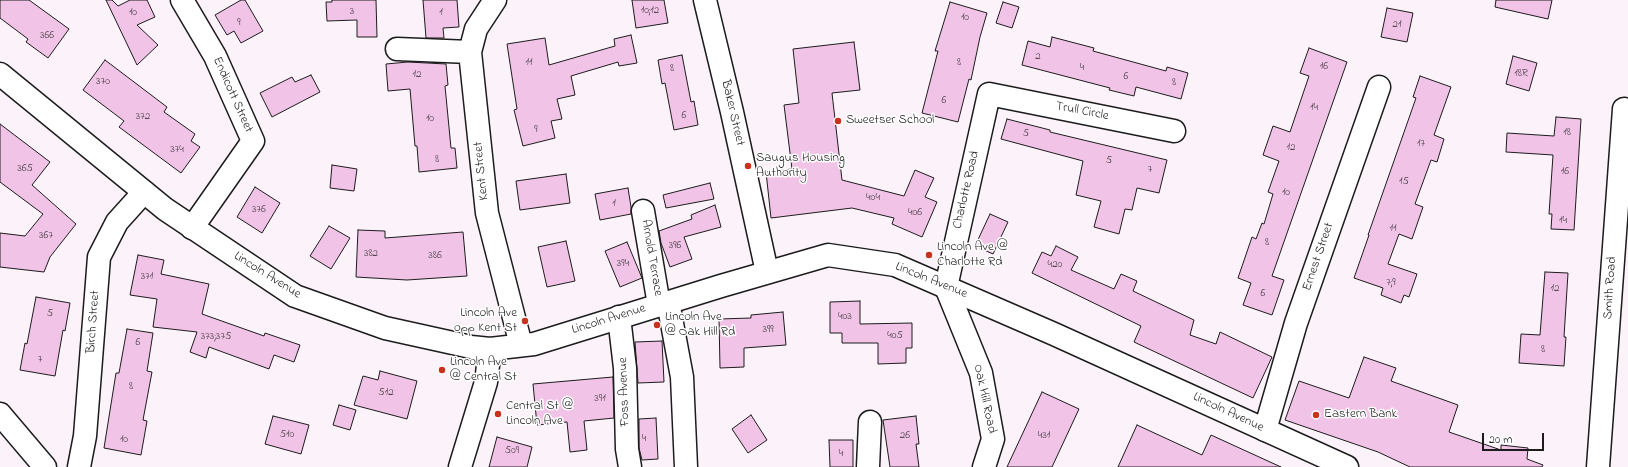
<!DOCTYPE html>
<style>
body{margin:0}
#map{position:relative;width:1628px;height:467px;overflow:hidden;background:#fcf3fa;font-family:"Indie Flower",sans-serif}
canvas{display:block}
.scale{position:absolute;left:1482px;top:433px;width:62px;height:18px;box-sizing:border-box;border:2px solid #1c1c1c;border-top:0;padding-left:5px;font-size:12px;line-height:14px;white-space:nowrap;color:#1c1c1c;-webkit-text-stroke:3px #fff;paint-order:stroke}
</style>
<div id="map">
<canvas width="1628" height="467"></canvas>
<div class="scale">20 m</div>
</div>
<script>
const g = document.querySelector('canvas').getContext('2d');
g.lineJoin = 'round';
function fill(path, color) { g.fillStyle = color; g.fill(path, 'evenodd'); }
const poly = rows => new Path2D(rows.map(r => 'M' + r).join(''));
function stroke(path, color, width, dash) { g.strokeStyle = color; g.lineWidth = width; g.lineCap = dash ? 'butt' : 'round'; g.setLineDash(dash || []); g.stroke(path); }
function label(font, color, halo, rows, align = 'center') {
  g.font = font + ' "Indie Flower",sans-serif'; g.lineWidth = 3; g.setLineDash([]); g.textBaseline = 'middle'; g.strokeStyle = halo; g.fillStyle = color; for (const [text, x, y, turn = 0] of rows) {
    g.save(); g.translate(x, y); g.rotate((+turn || 0) * Math.PI / 180); g.textAlign = isNaN(turn) ? turn : align; if (halo) g.strokeText(text, 0, 0); g.fillText(text, 0, 0); g.restore();
  }
}
const building = poly([
 [0,0,29,0,69,29,48,58,26,42,28,39,0,18,0,0],
 [106,0,112,0,118,6,130,0,147,0,155,17,137,25,158,45,137,65,106,0],
 [241,0,245,0,263,31,241,43,234,31,227,35,215,15,241,0],
 [332,0,376,0,377,37,357,37,357,20,327,21,326,2,332,2,332,0],
 [423,0,457,0,459,27,443,28,444,38,426,38,423,0],
 [632,0,664,0,668,23,636,28,632,0],
 [1496,0,1552,0,1548,19,1495,7,1496,0],
 [950,2,987,13,980,37,971,80,969,79,958,122,922,113,938,51,935,51,950,2],
 [1003,2,1019,7,1012,28,996,23,1003,2],
 [1387,8,1413,13,1407,42,1381,37,1387,8],
 [631,35,637,63,619,66,618,62,571,76,575,95,557,99,562,119,551,121,555,138,523,146,514,110,517,109,507,44,545,38,549,65,615,46,614,39,631,35],
 [1052,37,1094,48,1093,51,1166,71,1167,67,1188,73,1181,99,1136,87,1134,96,1109,90,1110,88,1022,65,1028,41,1050,47,1052,37],
 [854,42,860,90,832,93,842,180,904,196,915,170,934,178,925,197,937,202,922,237,892,224,894,218,852,208,771,218,766,172,792,169,784,105,799,103,793,49,854,42],
 [1309,48,1347,62,1272,276,1284,280,1272,315,1243,305,1251,283,1238,278,1252,237,1256,239,1262,223,1264,224,1273,194,1268,192,1279,161,1263,155,1273,126,1290,132,1309,76,1300,73,1309,48],
 [682,55,691,102,694,101,698,125,674,130,665,83,662,84,658,60,682,55],
 [1513,56,1537,63,1529,91,1506,84,1513,56],
 [105,60,167,107,164,112,195,134,191,141,200,147,181,173,119,127,124,121,83,90,105,60],
 [408,62,446,64,448,85,445,86,451,148,455,148,457,168,419,172,417,146,415,146,410,89,388,91,386,64,408,62],
 [311,75,320,92,272,117,260,93,292,77,295,82,311,75],
 [1420,76,1451,87,1434,135,1444,139,1437,162,1431,160,1415,204,1423,207,1412,239,1399,234,1388,264,1417,274,1409,297,1404,295,1401,303,1381,295,1383,288,1354,278,1369,235,1368,235,1416,98,1413,97,1420,76],
 [1556,117,1581,119,1574,230,1551,229,1552,214,1549,214,1553,155,1506,152,1507,133,1554,136,1556,117],
 [1007,119,1050,130,1050,132,1167,160,1159,193,1137,188,1132,210,1125,209,1119,234,1094,227,1101,201,1076,195,1083,161,1001,139,1007,119],
 [0,124,50,162,32,185,76,224,50,257,44,272,0,267,0,233,25,236,43,214,0,182,0,124],
 [332,165,357,169,354,191,330,188,332,165],
 [566,174,570,203,520,210,516,181,566,174],
 [710,183,714,199,666,208,663,195,710,183],
 [255,187,280,203,262,233,237,217,255,187],
 [628,188,631,207,631,214,600,220,595,194,628,188],
 [715,205,721,227,684,237,692,259,670,267,661,243,659,231,692,219,691,215,715,205],
 [990,214,1008,222,993,254,975,246,990,214],
 [329,226,350,238,331,269,310,256,329,226],
 [358,230,385,231,385,238,463,232,467,276,407,280,356,277,358,230],
 [566,241,575,281,547,287,538,247,566,241],
 [627,242,642,278,620,287,605,251,627,242],
 [1056,246,1078,257,1071,270,1114,289,1121,274,1137,281,1133,291,1194,320,1190,335,1216,344,1220,332,1272,357,1253,398,1134,342,1141,326,1032,273,1042,252,1051,256,1056,246],
 [138,255,164,260,161,274,209,284,202,314,264,336,265,333,300,345,294,362,274,355,269,369,209,347,206,358,190,352,197,332,153,327,157,299,130,295,138,255],
 [1545,272,1568,273,1564,337,1566,337,1564,366,1519,363,1521,334,1540,335,1545,272],
 [36,297,70,303,65,331,63,330,55,376,20,370,25,343,27,344,36,297],
 [860,301,860,324,912,323,912,348,906,348,906,363,878,364,878,343,842,343,842,333,830,333,830,302,860,301],
 [783,312,786,345,744,348,744,367,720,368,719,319,751,318,751,315,783,312],
 [127,329,153,333,147,371,152,372,143,420,147,421,141,455,104,448,116,373,119,373,127,329],
 [662,341,664,382,638,383,635,342,662,341],
 [1364,357,1396,368,1391,381,1458,405,1449,432,1501,450,1501,445,1528,448,1527,459,1543,465,1542,467,1410,467,1378,452,1285,420,1299,381,1349,398,1364,357],
 [380,371,417,381,407,419,354,405,363,376,378,380,380,371],
 [613,377,614,418,584,421,587,450,570,452,567,422,537,425,533,384,613,377],
 [1042,392,1079,409,1052,467,1007,467,1042,392],
 [339,405,356,410,350,430,333,425,339,405],
 [751,415,767,440,748,453,732,429,751,415],
 [273,416,309,425,301,454,265,444,273,416],
 [916,416,919,444,916,444,919,467,890,467,883,420,916,416],
 [656,418,658,459,642,460,639,448,639,419,656,418],
 [1137,425,1202,455,1211,435,1281,467,1118,467,1137,425],
 [497,437,532,447,527,467,489,467,497,437],
 [829,440,853,440,853,467,830,467,829,440]
]);
const minor = poly([
 [182,0,215,56,253,141,192,228],
 [495,0,476,29,470,52,487,213,521,345],
 [705,0,732,112,767,272],
 [397,49,470,52],
 [643,211,659,305],
 [668,302,682,377,686,467],
 [619,317,625,368,627,449,630,467],
 [0,414,45,467],
 [1265,430,1296,323,1379,87],
 [79,467,85,436,99,257,117,222,144,192],
 [868,467,870,422],
 [984,467,993,439,981,373,946,287,989,94,1174,131],
 [1598,467,1624,109]
]);
const major = poly([
 [0,74,165,209,295,296,385,328,471,347,490,349,534,344,721,286,828,255,895,265,1054,334,1347,467],
 [460,467,486,382,490,349]
]);
const markers = [
 [838,121,4,"#c8321e"],
 [748,166,4,"#c8321e"],
 [929,255,4,"#c8321e"],
 [525,321,4,"#c8321e"],
 [657,325,4,"#c8321e"],
 [442,370,4,"#c8321e"],
 [498,414,4,"#c8321e"],
 [1316,415,4,"#c8321e"]
];
const numberNames = [
 ["10;12",650,11],
 ["3",352,12],
 ["10",133,13],
 ["1",441,13],
 ["10",965,18],
 ["9",239,23],
 ["21",1397,25],
 ["366",47,36],
 ["2",1038,57],
 ["11",529,63],
 ["8",959,63],
 ["16",1324,67],
 ["4",1082,68],
 ["8",672,69],
 ["18R",1521,74],
 ["12",417,75],
 ["6",1126,77],
 ["370",103,82],
 ["8",1174,83],
 ["6",944,101],
 ["14",1314,108],
 ["6",684,116],
 ["372",143,117],
 ["10",430,119],
 ["9",536,130],
 ["18",1567,133],
 ["5",1026,134],
 ["17",1421,144],
 ["12",1291,148],
 ["374",177,150],
 ["8",437,160],
 ["5",1109,161],
 ["365",25,169],
 ["7",1150,170],
 ["16",1565,172],
 ["15",1404,182],
 ["10",1286,193],
 ["404",873,198],
 ["1",614,204],
 ["376",259,210],
 ["406",915,213],
 ["14",1563,221],
 ["11",1393,229],
 ["367",46,236],
 ["8",1267,243],
 ["396",675,246],
 ["382",371,254],
 ["386",435,256],
 ["394",623,264],
 ["420",1055,265],
 ["371",147,277],
 ["7;9",1391,283],
 ["12",1555,289],
 ["6",1263,294],
 ["5",50,314],
 ["403",845,317],
 ["399",768,330],
 ["405",895,336],
 ["373;375",216,337],
 ["6",138,343],
 ["8",1543,350],
 ["7",40,360],
 ["8",131,387],
 ["512",386,393],
 ["391",600,399],
 ["510",287,435],
 ["26",905,436],
 ["431",1044,436],
 ["4",644,439],
 ["10",124,440],
 ["509",512,451],
 ["4",841,454]
];
const streetNames = [
 ["Endicott Street",232,95,66],
 ["Trull Circle",1082,112,11],
 ["Baker Street",732,113,77],
 ["Kent Street",482,171,-96],
 ["Charlotte Road",967,190,-77],
 ["Ernest Street",1319,257,-71],
 ["Arnold Terrace",651,258,80],
 ["Lincoln Avenue",267,276,32],
 ["Lincoln Avenue",931,281,22],
 ["Smith Road",1611,288,-86],
 ["Lincoln Avenue",609,320,-17],
 ["Birch Street",94,322,-86],
 ["Foss Avenue",625,392,-92],
 ["Oak Hill Road",984,399,78],
 ["Lincoln Avenue",1228,413,25]
];
const poiNames = [
 ["Sweetser School",846,121],
 ["Saugus Housing",756,159],
 ["Authority",756,174],
 ["Lincoln Ave @",937,248],
 ["Charlotte Rd",937,263],
 ["Lincoln Ave",517,314,"right"],
 ["opp Kent St",517,329,"right"],
 ["Lincoln Ave",665,318],
 ["@ Oak Hill Rd",665,333],
 ["Lincoln Ave",450,363],
 ["@ Central St",450,378],
 ["Central St @",506,407],
 ["Lincoln Ave",506,422],
 ["Eastern Bank",1324,415]
];
fill(building, '#f1c3e7');
stroke(building, '#1c1c1c', 1);
stroke(minor, '#1c1c1c', 25);
stroke(major, '#1c1c1c', 25);
stroke(minor, '#fff', 22);
stroke(major, '#fff', 22);
for (const [x, y, r, color] of markers) { const dot = new Path2D(); dot.arc(x, y, r, 0, 2 * Math.PI); g.fillStyle = color; g.fill(dot); stroke(dot, '#fff', 1.5); }
label('11px', '#51464f', null, numberNames);
label('13px', '#1c1c1c', '#fff', streetNames);
label('13px', '#1c1c1c', '#fff', poiNames, 'left');
</script>
